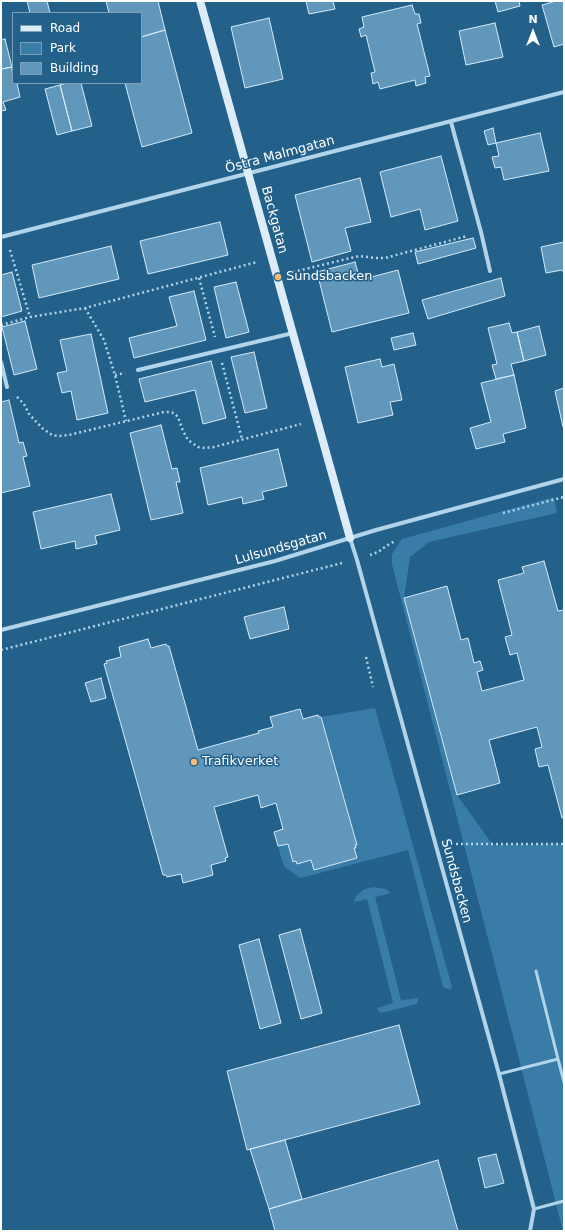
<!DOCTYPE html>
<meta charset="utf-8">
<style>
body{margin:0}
#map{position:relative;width:565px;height:1232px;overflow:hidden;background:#24618a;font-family:"DejaVu Sans",sans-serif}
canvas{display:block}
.frame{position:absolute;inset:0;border:2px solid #fff;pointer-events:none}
.legend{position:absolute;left:12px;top:12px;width:130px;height:72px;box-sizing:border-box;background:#24618a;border:1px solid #7ca0b9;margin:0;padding:5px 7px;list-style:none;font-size:12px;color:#fff}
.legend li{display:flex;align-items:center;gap:8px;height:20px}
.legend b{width:20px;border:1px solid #7ca0b9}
.north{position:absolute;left:513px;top:12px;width:40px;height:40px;-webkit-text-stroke:3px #24618a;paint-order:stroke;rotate:0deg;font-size:11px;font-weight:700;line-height:16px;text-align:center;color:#fff}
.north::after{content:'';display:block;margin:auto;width:14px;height:18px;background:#fff;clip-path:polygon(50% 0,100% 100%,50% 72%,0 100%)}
</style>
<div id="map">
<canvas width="565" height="1232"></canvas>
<div class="frame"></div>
<ul class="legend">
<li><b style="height:5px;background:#dcedf8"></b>Road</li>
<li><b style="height:11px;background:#387ca7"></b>Park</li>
<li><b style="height:11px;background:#6197ba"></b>Building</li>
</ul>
<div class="north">N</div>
</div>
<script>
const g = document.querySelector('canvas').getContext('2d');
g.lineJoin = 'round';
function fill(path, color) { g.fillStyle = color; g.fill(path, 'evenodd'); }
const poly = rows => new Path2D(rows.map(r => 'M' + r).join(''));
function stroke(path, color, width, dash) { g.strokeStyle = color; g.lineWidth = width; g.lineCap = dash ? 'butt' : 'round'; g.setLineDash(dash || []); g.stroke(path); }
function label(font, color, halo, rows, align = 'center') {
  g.font = font + ' "DejaVu Sans",sans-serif'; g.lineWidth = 3; g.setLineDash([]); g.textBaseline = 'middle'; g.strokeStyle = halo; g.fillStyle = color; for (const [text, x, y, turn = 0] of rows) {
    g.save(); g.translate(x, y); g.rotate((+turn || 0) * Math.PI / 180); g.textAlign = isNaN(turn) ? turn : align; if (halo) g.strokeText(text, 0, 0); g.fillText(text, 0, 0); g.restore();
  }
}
const green = poly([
 [554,497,557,513,429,542,410,557,404,598,457,795,493,845,564,844,564,1231,563,1231,392,564,392,554,402,539],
 [375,708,452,987,450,990,443,987,408,850,300,878,285,867,282,861,278,846,288,844,293,862,296,861,297,864,311,860,314,870,357,858,354,848,356,848,355,845,357,844,321,717],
 [373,887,386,889,391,893,375,897,401,1000,418,998,418,1002,416,1004,382,1013,379,1012,377,1008,393,1003,367,899,354,902,356,896,364,889]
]);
const building = poly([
 [27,1,47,1,50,13,30,13,27,1],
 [106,1,158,1,165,30,141,37,141,13,109,13,106,1],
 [306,1,333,1,335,9,309,14,306,1],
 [495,1,519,1,520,6,498,12,495,1],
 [556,1,564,1,564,44,554,47,542,5,556,1],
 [412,5,415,14,419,14,421,23,417,24,430,76,425,77,426,83,416,86,415,80,380,89,378,82,373,84,371,73,375,72,366,35,361,37,359,29,364,27,362,17,412,5],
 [269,18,283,79,245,88,231,27,269,18],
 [495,23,503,57,466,65,459,31,495,23],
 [165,30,192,133,142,147,125,83,141,83,141,37,165,30],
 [5,39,12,67,1,69,1,40,5,39],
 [12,67,13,83,17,83,20,97,3,102,6,110,1,111,1,69,12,67],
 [67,83,81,83,92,126,72,131,60,85,67,83],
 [60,85,72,131,57,135,45,89,60,85],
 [493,128,496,143,488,145,484,131,493,128],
 [540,133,549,171,504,180,501,167,495,168,492,157,499,156,496,143,540,133],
 [441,156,458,221,425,230,420,209,391,217,380,172,441,156],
 [360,178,371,222,345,228,351,251,312,262,295,195,360,178],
 [220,222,228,255,148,274,140,241,220,222],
 [473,238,476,248,418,264,415,252,473,238],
 [564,242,564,273,562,270,546,273,541,247,564,242],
 [111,246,119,279,39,298,32,265,111,246],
 [355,262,360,280,398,270,409,313,332,332,317,272,355,262],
 [12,272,22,311,1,317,1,275,12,272],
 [501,278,505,296,428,319,422,300,501,278],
 [236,282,249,332,226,338,214,287,236,282],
 [194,291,206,340,134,358,129,338,177,326,169,297,194,291],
 [25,321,37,369,14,375,2,327,25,321],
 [509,323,512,333,517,332,524,361,511,364,514,375,496,379,492,365,497,364,488,328,509,323],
 [539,326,546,355,524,361,517,332,539,326],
 [413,333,416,345,394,350,391,338,413,333],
 [91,334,108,413,77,420,71,391,62,393,57,373,67,371,60,340,91,334],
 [254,352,267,408,245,413,231,357,254,352],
 [380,359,382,367,394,364,402,400,390,402,393,415,358,423,345,367,380,359],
 [211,361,226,418,203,424,195,390,145,402,139,379,211,361],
 [514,375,526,428,503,434,505,442,476,449,470,428,491,422,481,383,514,375],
 [564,388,564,427,563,427,555,391,564,388],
 [9,400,19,443,23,442,27,456,23,457,30,486,1,493,1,402,9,400],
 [161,425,172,469,177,468,180,482,176,482,183,513,151,520,130,433,161,425],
 [278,449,287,486,262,492,264,499,243,504,242,497,208,505,200,468,278,449],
 [111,494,120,530,95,536,97,544,76,549,75,541,41,549,33,512,111,494],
 [544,561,558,611,564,610,564,818,562,818,548,765,539,767,535,749,542,747,537,727,489,740,500,783,457,795,404,598,447,586,461,640,468,638,474,663,480,661,483,670,477,672,482,691,524,680,517,653,510,655,505,637,512,635,498,580,524,573,522,567,544,561],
 [284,607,289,629,250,639,244,617,284,607],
 [148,639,151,648,166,644,167,646,169,646,198,750,259,733,258,731,273,727,270,717,300,709,303,719,318,715,319,717,321,717,357,845,355,845,356,848,354,848,357,858,314,870,311,860,297,864,296,861,293,862,288,844,278,846,274,832,283,829,276,803,261,808,258,795,214,807,228,857,225,858,226,861,211,865,213,875,183,883,181,874,167,877,166,875,163,875,104,664,107,663,106,661,121,657,119,647,148,639],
 [101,678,106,698,91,702,85,683,101,678],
 [300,929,322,1013,301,1019,279,935,300,929],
 [259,939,281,1023,260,1029,239,945,259,939],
 [399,1025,420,1104,247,1150,227,1071,399,1025],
 [285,1140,302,1199,269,1209,250,1149,285,1140],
 [496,1154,504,1183,485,1188,478,1158,496,1154],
 [438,1160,458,1231,275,1231,269,1209,438,1160]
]);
const path = poly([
 [10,250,30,317],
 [293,272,359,256,376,258,385,258,467,236],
 [199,278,215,337],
 [85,308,104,340,115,375,126,421],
 [1,325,30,317,85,308,257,262],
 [222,363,242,439],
 [115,375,125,373],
 [17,397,24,404,29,414,42,428,52,435,59,436,69,435,164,412,169,412,174,413,178,417,183,431,188,440,198,447,205,448,214,447,301,424],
 [503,513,564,497],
 [370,555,378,552,386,546,395,541],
 [1,650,342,563],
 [366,657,373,687],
 [451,844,564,844]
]);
const lane = poly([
 [558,1059,564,1082],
 [499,1074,558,1059,536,971],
 [534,1209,564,1201]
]);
const street = poly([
 [451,122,481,232,490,271],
 [1,237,564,92],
 [1,362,7,387],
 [138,370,293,333],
 [350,538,357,560,499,1074,534,1209,530,1231],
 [1,630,275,561,376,530,564,479]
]);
const secondary = poly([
 [200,1,350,538]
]);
const markers = [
 [278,277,4,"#f5ba74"],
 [194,762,4,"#f5ba74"]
];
const streetNames = [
 ["Östra Malmgatan",280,155,-15],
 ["Backgatan",274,220,75],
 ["Lulsundsgatan",281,548,-16],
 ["Sundsbacken",456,881,75]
];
const poiNames = [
 ["Sundsbacken",286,277],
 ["Trafikverket",202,762]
];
fill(green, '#387ca7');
fill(building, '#6197ba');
stroke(building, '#d5ebf8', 1);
stroke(path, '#b1d4ea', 2.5, [2, 3]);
stroke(lane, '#b1d4ea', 3);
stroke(street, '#b1d4ea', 4);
stroke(secondary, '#dcedf8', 8);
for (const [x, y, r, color] of markers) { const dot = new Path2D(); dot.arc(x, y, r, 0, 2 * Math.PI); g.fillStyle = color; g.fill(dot); stroke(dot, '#24618a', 1.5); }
label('13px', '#fff', '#24618a', streetNames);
label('13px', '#fff', '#24618a', poiNames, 'left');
</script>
